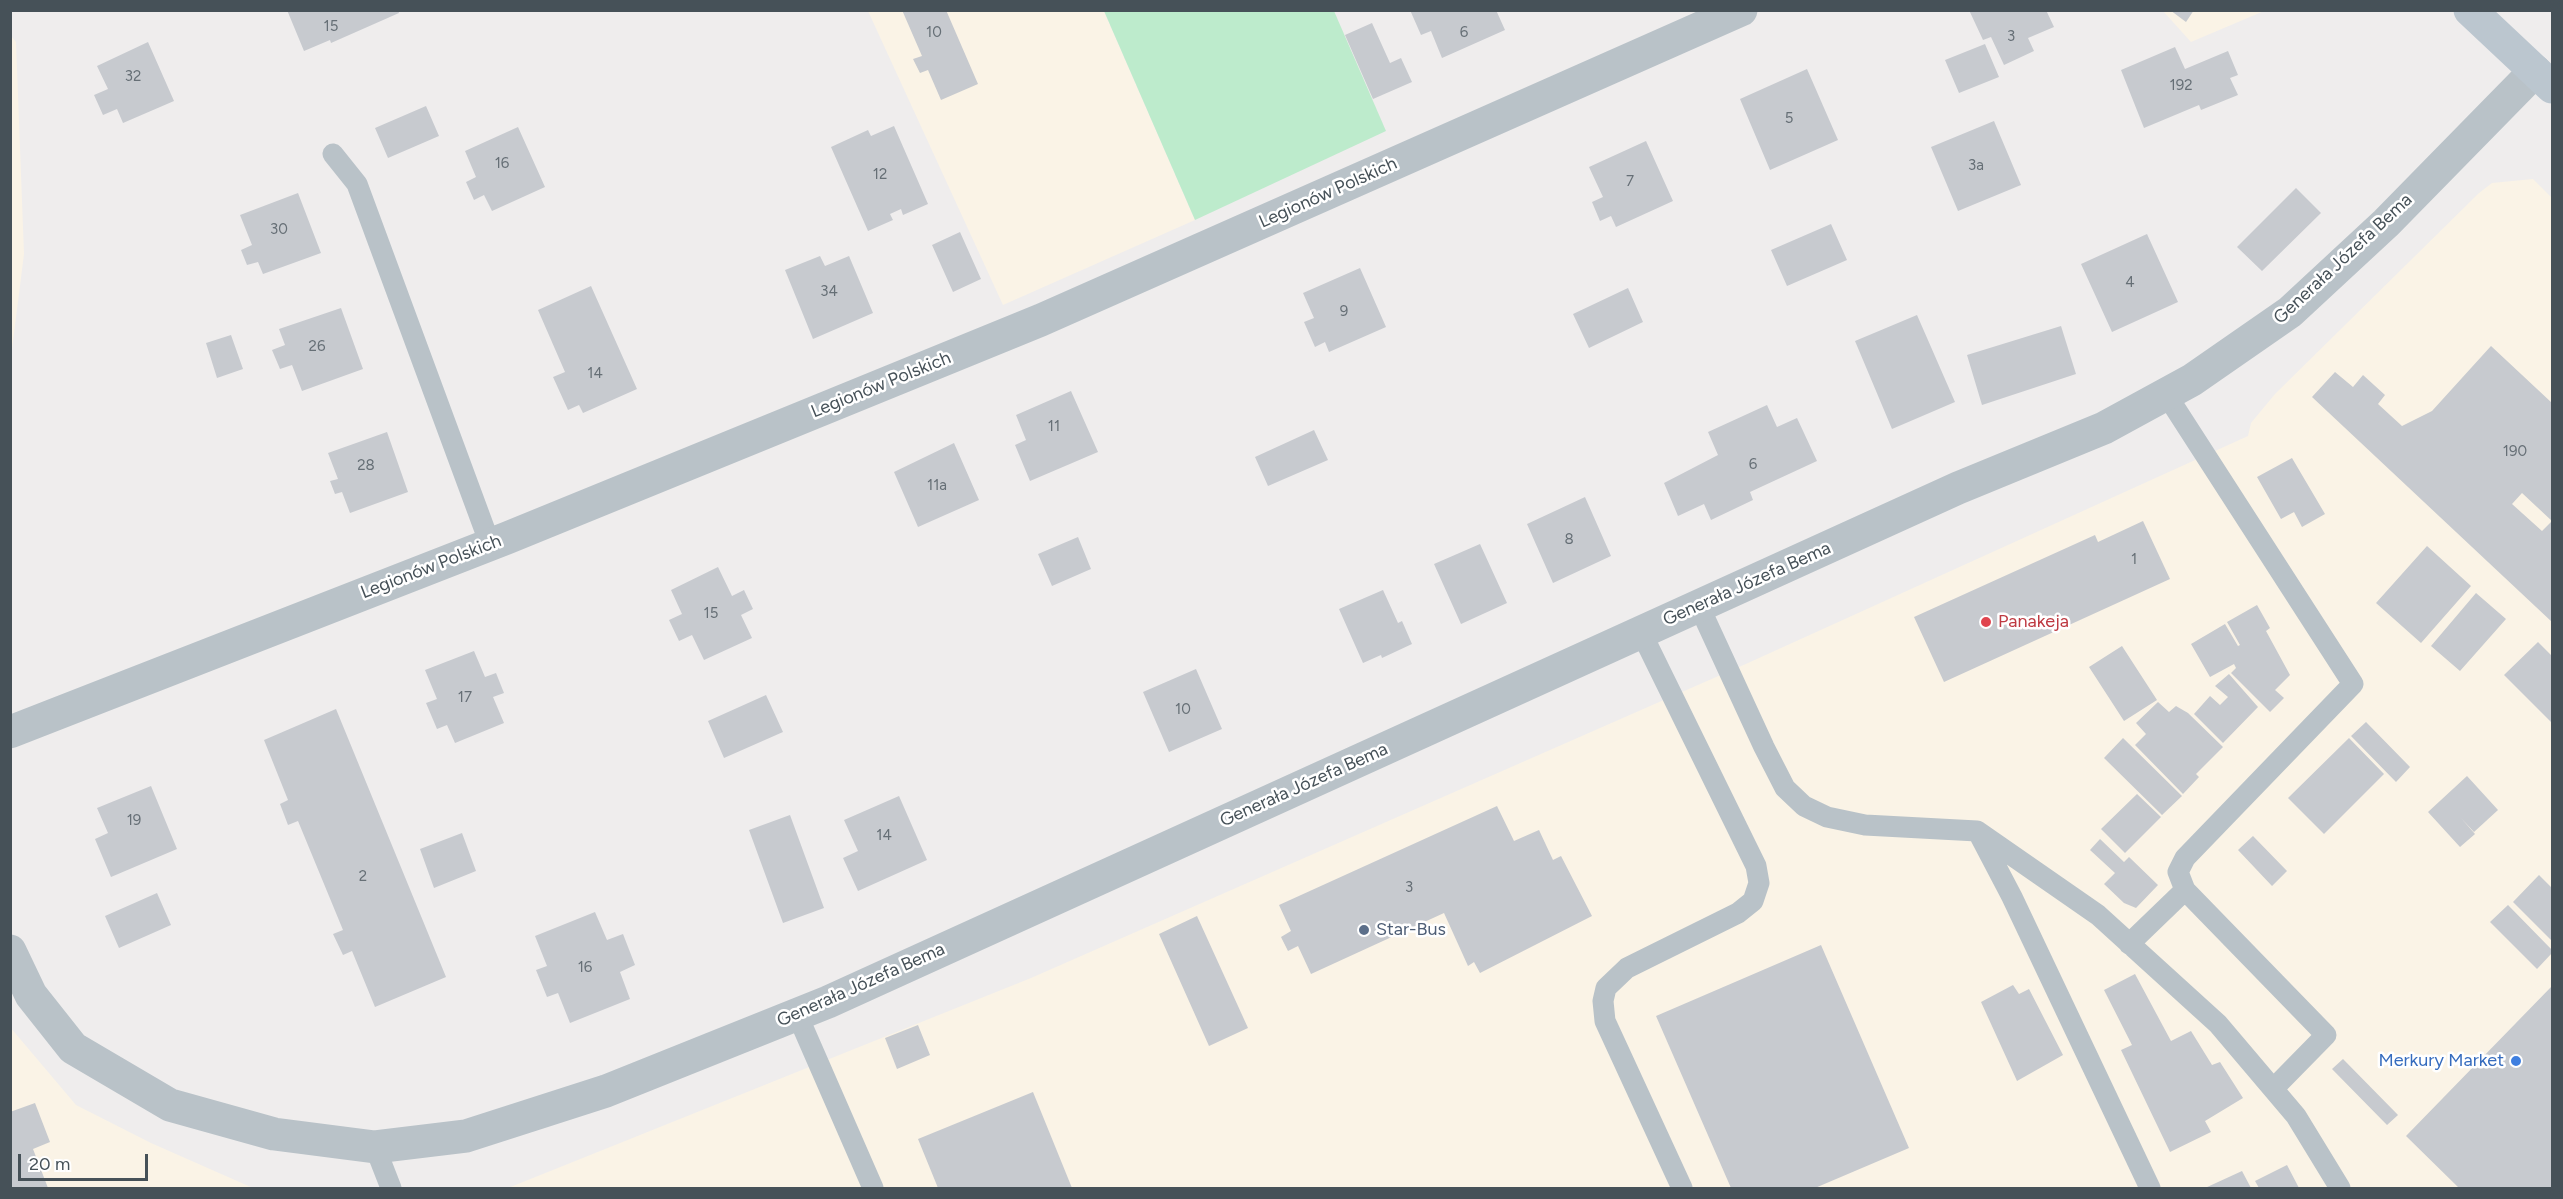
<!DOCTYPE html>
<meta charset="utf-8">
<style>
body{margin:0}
#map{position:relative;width:2563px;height:1199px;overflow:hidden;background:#efeded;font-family:Figtree,sans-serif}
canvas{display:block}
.frame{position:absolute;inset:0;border:12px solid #465158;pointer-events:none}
.scale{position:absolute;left:18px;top:1154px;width:130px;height:27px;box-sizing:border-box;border:3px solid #465158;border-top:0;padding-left:8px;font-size:18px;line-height:21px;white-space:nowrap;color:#465158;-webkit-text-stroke:4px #fff;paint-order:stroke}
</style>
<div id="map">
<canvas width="2563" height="1199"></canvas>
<div class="frame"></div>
<div class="scale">20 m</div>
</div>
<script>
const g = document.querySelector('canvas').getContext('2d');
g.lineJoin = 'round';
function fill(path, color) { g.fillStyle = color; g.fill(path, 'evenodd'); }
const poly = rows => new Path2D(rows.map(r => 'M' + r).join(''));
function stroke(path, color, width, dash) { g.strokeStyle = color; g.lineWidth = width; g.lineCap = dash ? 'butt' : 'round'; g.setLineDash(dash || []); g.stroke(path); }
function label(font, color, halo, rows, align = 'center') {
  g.font = font + ' Figtree,sans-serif'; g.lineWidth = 5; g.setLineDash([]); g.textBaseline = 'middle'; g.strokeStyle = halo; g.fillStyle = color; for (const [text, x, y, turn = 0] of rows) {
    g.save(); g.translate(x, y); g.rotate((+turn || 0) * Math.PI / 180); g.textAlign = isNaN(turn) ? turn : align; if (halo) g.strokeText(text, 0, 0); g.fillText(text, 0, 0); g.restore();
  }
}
const commercial = poly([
 [868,11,1104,11,1195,220,1003,305],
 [2163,11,2264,11,2191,42],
 [11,36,16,42,24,254,11,357],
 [2533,179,2552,198,2552,1188,508,1188,1031,978,1748,663,2248,436,2251,423,2275,394,2479,193,2492,183],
 [10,1027,76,1105,151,1143,253,1188,11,1188]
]);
const green = poly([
 [1104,11,1334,11,1386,131,1195,220]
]);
const building = poly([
 [287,10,398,10,399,13,331,43,330,40,304,51],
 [902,10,946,10,978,84,941,100,928,70,920,73,913,59,922,56],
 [1410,10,1496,10,1505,30,1442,58,1431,31,1421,35],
 [1969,10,2046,10,2054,27,2028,38,2034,51,2004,65,1991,37,1983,40],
 [2170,10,2194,10,2186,22],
 [1372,23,1390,63,1401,58,1412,82,1373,99,1345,35],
 [148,42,174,101,123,123,117,109,103,115,94,95,108,89,97,66],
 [1985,44,1999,77,1959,93,1945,60],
 [2175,47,2185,69,2228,51,2238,75,2230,78,2238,95,2201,110,2199,105,2144,128,2121,70],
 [1807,69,1838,140,1770,170,1740,99],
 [426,106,439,136,388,158,375,128],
 [1994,121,2021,185,1958,211,1931,147],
 [894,126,928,204,903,215,901,209,890,214,893,220,868,231,831,147,868,130,871,136],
 [518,127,545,187,492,211,484,195,474,200,466,182,476,177,465,151],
 [1646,141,1673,201,1616,227,1611,216,1600,221,1592,202,1603,197,1589,167],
 [2296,188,2321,213,2262,271,2237,247],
 [298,193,321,253,263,274,258,262,247,265,241,250,252,245,240,215],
 [1831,224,1847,260,1787,286,1771,250],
 [960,232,981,279,953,292,932,245],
 [2147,234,2178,302,2112,332,2081,264],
 [820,256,825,266,849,256,873,313,813,339,785,270],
 [1360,268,1386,327,1329,352,1325,342,1315,347,1304,322,1314,318,1303,293],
 [591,286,637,389,583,413,579,405,568,410,553,377,565,372,538,310],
 [1628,288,1643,322,1589,348,1573,314],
 [341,308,363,369,302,391,292,365,280,369,272,350,285,345,279,329],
 [1917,315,1955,402,1892,429,1855,341],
 [2061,326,2076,374,1982,405,1967,355],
 [231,335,243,369,217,378,206,343],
 [2491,346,2552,403,2552,622,2312,397,2335,372,2353,387,2363,375,2385,395,2378,404,2402,426,2432,411],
 [2522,493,2552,521,2542,531,2512,504],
 [1071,391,1098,452,1030,481,1015,445,1026,440,1016,415],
 [1767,405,1777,427,1797,418,1817,461,1750,492,1753,500,1711,520,1704,504,1678,516,1664,483,1718,455,1708,432],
 [1314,430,1328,460,1268,486,1255,457],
 [387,432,408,492,350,513,342,492,335,494,330,481,338,479,328,453],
 [954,443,979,500,918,527,894,472],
 [2292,458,2325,514,2302,527,2294,512,2281,519,2257,477],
 [1585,497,1611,556,1553,583,1527,524],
 [2143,521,2170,579,1944,682,1914,617,2095,535,2098,542],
 [1078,537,1091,569,1052,586,1038,554],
 [1480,544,1507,603,1461,624,1434,564],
 [2427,546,2471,586,2421,643,2376,603],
 [718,567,732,596,744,590,753,609,741,615,752,638,704,660,692,635,679,641,669,620,682,614,671,590],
 [1383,590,1398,623,1402,621,1412,644,1382,658,1381,655,1363,663,1339,609],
 [2476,593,2506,619,2460,671,2431,646],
 [2257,605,2270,628,2266,631,2290,675,2275,690,2284,698,2270,712,2231,673,2236,668,2234,664,2210,677,2191,644,2225,624,2238,646,2240,645,2227,622],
 [2538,642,2552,656,2552,723,2504,675],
 [2122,646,2157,700,2124,721,2089,667],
 [474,651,485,677,496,673,504,693,493,697,504,723,455,743,447,725,437,729,426,703,437,699,425,670],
 [1196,669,1222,729,1169,752,1143,692],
 [2229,674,2258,707,2223,743,2194,714,2210,696,2220,705,2228,697,2215,686],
 [766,695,783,732,724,758,708,721],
 [2158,702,2169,712,2176,706,2188,713,2223,747,2196,774,2199,777,2183,794,2135,745,2146,734,2136,723],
 [336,709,446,977,375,1007,352,951,343,955,333,934,343,930,298,821,288,825,280,804,288,800,264,740],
 [2366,722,2410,767,2396,782,2351,736],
 [2123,738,2182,796,2162,815,2104,758],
 [2349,738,2384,774,2324,834,2288,798],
 [2467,776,2498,810,2474,832,2461,818,2475,834,2460,847,2428,812],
 [151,786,177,849,111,877,95,839,108,833,97,808],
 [2137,794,2161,817,2125,853,2101,829],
 [899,796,927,860,858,891,843,858,858,851,844,820],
 [1497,806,1514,841,1539,830,1553,860,1561,856,1592,916,1480,973,1474,962,1468,966,1444,913,1311,974,1298,946,1288,951,1281,937,1291,931,1279,905],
 [790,815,824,908,783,923,749,830],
 [462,833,476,871,434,888,420,849],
 [2253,836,2287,871,2272,886,2238,850],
 [2100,839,2124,862,2129,857,2158,885,2136,908,2124,903,2104,884,2115,873,2090,850],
 [2539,875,2552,888,2552,941,2513,902],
 [157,893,171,925,119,948,105,916],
 [2508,905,2552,950,2552,953,2537,969,2490,922],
 [595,912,607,940,623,934,635,965,620,972,630,999,570,1023,558,993,547,997,536,970,547,966,535,936],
 [1197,916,1248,1028,1209,1046,1159,934],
 [1821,945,1909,1148,1815,1188,1731,1188,1656,1016],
 [2135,974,2171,1041,2191,1031,2212,1065,2220,1062,2243,1098,2205,1121,2211,1132,2170,1152,2121,1050,2132,1045,2104,990],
 [2013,985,2019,994,2029,989,2063,1055,2017,1081,1981,1002],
 [2552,986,2552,1188,2459,1188,2406,1136],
 [918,1025,930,1055,897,1069,885,1038],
 [2343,1059,2398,1115,2387,1125,2332,1069],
 [1033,1092,1072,1188,938,1188,918,1139],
 [35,1103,50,1142,33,1149,48,1188,10,1188,10,1112],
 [2287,1165,2299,1188,2259,1188,2255,1181],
 [2242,1171,2251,1188,2205,1188]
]);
const lane = poly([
 [333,154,357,184,490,544],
 [2166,394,2353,684,2185,858,2178,872,2185,890,2326,1035,2274,1088],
 [1699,606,1764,747,1785,788,1804,806,1827,817,1865,825,1977,831,2098,915,2218,1024,2296,1116,2340,1188],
 [1641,632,1756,866,1759,883,1753,901,1738,913,1627,968,1606,988,1603,1001,1605,1021,1682,1188],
 [1979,834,2012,897,2150,1188],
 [2129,944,2185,890],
 [797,1014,873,1188],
 [375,1147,391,1188]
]);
const street = poly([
 [10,732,507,538,1041,320,1741,10],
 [10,951,31,995,73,1048,170,1105,274,1134,375,1147,466,1136,606,1091,828,1002,1958,488,2104,428,2192,380,2290,312,2386,223,2535,71]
]);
const secondary = poly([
 [2470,10,2552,87]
]);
const markers = [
 [1986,622,6,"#e0444e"],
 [1364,930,6,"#5c6f8a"],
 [2516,1061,6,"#3f7fe0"]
];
const numberNames = [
 ["15",331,27],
 ["10",934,33],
 ["6",1464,33],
 ["3",2011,37],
 ["32",133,77],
 ["192",2181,86],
 ["5",1789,119],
 ["16",502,164],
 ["3a",1976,166],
 ["12",880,175],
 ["7",1630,182],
 ["30",279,230],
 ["4",2130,283],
 ["34",829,292],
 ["9",1344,312],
 ["26",317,347],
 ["14",595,374],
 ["11",1054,427],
 ["190",2515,452],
 ["6",1753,465],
 ["28",366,466],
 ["11a",937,486],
 ["8",1569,540],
 ["1",2134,560],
 ["15",711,614],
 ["17",465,698],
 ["10",1183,710],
 ["19",134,821],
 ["14",884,836],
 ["2",363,877],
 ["3",1409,888],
 ["16",585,968]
];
const streetNames = [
 ["Legionów Polskich",1328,193,-24],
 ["Generała Józefa Bema",2343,259,-43],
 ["Legionów Polskich",881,385,-22],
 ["Legionów Polskich",431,567,-21],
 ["Generała Józefa Bema",1747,584,-24],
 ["Generała Józefa Bema",1304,785,-24],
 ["Generała Józefa Bema",861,985,-24]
];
const healthNames = [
 ["Panakeja",1998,622]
];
const serviceNames = [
 ["Star-Bus",1376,930]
];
const shopNames = [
 ["Merkury Market",2504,1061]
];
fill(commercial, '#faf3e6');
fill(green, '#bdebcc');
fill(building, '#c7cacf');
stroke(lane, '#b9c2c8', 21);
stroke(street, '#b9c2c8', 33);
stroke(secondary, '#bbc6cf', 33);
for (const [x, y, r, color] of markers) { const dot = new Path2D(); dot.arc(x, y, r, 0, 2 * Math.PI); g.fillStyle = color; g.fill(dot); stroke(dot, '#fff', 2); }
label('15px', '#666f76', null, numberNames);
label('18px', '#465158', '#fff', streetNames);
label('18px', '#be3a42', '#fff', healthNames, 'left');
label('18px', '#4e5e75', '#fff', serviceNames, 'left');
label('18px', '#366cbe', '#fff', shopNames, 'right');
</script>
